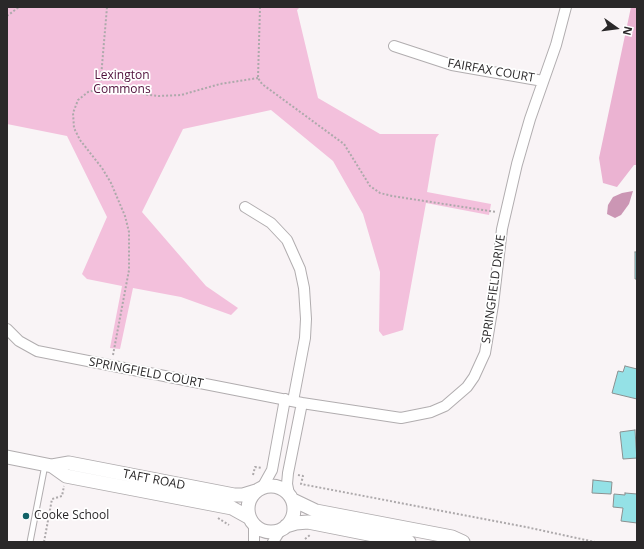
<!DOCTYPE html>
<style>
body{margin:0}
#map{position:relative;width:644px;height:549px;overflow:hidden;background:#f9f4f6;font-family:"Open Sans",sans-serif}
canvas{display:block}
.frame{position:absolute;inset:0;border:8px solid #2a2829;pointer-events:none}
.north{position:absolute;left:596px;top:8px;width:40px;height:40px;-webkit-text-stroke:3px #fff;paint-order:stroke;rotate:104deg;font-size:11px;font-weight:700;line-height:16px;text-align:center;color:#2a2829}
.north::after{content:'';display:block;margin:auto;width:14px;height:18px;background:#2a2829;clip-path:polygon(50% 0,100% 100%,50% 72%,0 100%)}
</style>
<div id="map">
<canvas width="644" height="549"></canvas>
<div class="frame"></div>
<div class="north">N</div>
</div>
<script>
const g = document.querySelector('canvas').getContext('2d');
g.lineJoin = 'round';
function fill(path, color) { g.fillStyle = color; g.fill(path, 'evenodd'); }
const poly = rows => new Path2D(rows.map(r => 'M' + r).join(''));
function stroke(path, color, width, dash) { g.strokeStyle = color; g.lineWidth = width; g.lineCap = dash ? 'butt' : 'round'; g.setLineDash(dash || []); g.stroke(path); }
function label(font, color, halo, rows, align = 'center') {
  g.font = font + ' "Open Sans",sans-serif'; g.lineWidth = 3.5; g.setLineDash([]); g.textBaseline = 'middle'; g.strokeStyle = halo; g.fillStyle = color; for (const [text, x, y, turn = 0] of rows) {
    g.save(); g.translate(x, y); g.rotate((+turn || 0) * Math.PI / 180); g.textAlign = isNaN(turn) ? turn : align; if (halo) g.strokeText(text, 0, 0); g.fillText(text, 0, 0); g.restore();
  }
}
const green = poly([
 [7,7,300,7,297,10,318,98,380,134,439,134,436,138,427,192,491,204,489,215,426,203,403,330,383,336,379,331,380,272,363,214,333,161,271,110,183,129,142,212,206,286,238,308,231,315,181,297,133,288,120,349,110,348,122,286,87,279,82,274,107,217,67,136,7,124]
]);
const forest = poly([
 [631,7,637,7,637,165,634,165,617,187,603,183,599,158]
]);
const water = poly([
 [633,191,629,204,621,215,615,218,607,214,608,205,613,197,622,193]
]);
const building = poly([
 [635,252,637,252,637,279,635,279,635,252],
 [625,366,637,369,637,399,612,393,618,371,623,372,625,366],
 [635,430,637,461,637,458,623,459,620,432,635,430],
 [593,480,612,482,611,494,592,493,593,480],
 [625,493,637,494,637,523,621,521,623,508,613,507,614,494,625,495,625,493]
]);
const path = poly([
 [260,7,258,78,262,84,344,144,370,186,380,193,392,196,496,212],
 [7,16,19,7],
 [100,89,107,7],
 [113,355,129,270,129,232,125,216,111,183,102,168,80,140,74,128,73,113,78,100,88,92,100,89,159,96,181,95,220,84,258,78],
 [253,475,255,467,262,468],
 [298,475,303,476,301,484,526,527,595,542],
 [218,518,229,525],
 [305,539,310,535],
 [44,542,52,499,62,496,64,486]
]);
const service = poly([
 [30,542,45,465]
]);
const minor = poly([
 [394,46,452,65,543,81],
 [245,207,271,223,287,240,300,269,304,288,306,319,305,338,293,401],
 [7,329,19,341,37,351,302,403,401,418,431,412,445,406,467,387,474,377,485,353,493,305,502,229,517,164,530,119,556,45,566,7],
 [262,488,272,470,285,399],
 [289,494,287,484,288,473,302,403],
 [254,523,254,542],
 [273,542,281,529]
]);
const tertiary = poly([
 [7,457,52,466,69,463,234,495,243,495,256,491],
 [52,466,66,476,232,508,250,518],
 '248 509a23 23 0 1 1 46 0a23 23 0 1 1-46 0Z',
 [293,500,316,511,452,537,463,542],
 [286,526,296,523,308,522,409,542]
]);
const markers = [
 [26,516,4,"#126267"]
];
const streetNames = [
 ["FAIRFAX COURT",491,71,10],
 ["SPRINGFIELD DRIVE",494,289,-82],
 ["SPRINGFIELD COURT",146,373,11],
 ["TAFT ROAD",154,480,11]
];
const parkNames = [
 ["Lexington",122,76],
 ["Commons",122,90]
];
const poiNames = [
 ["Cooke School",34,516]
];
fill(green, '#f3c0dc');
fill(forest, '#ebb3d2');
fill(water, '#cb96b4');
fill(building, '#94e1e6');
stroke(building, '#8b9090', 1);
stroke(service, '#b1adaf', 7);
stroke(minor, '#b1adaf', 12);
stroke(tertiary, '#b1adaf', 15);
stroke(path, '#ada9ab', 2, [2, 2]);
stroke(service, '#fff', 5);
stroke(minor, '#fff', 10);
stroke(tertiary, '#fff', 13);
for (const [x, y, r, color] of markers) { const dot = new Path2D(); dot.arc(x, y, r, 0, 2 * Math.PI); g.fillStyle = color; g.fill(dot); stroke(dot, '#fff', 1.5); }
label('12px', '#2a2829', '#fff', streetNames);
label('12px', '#50103b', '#fff', parkNames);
label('12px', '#2a2829', '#fff', poiNames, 'left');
</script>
